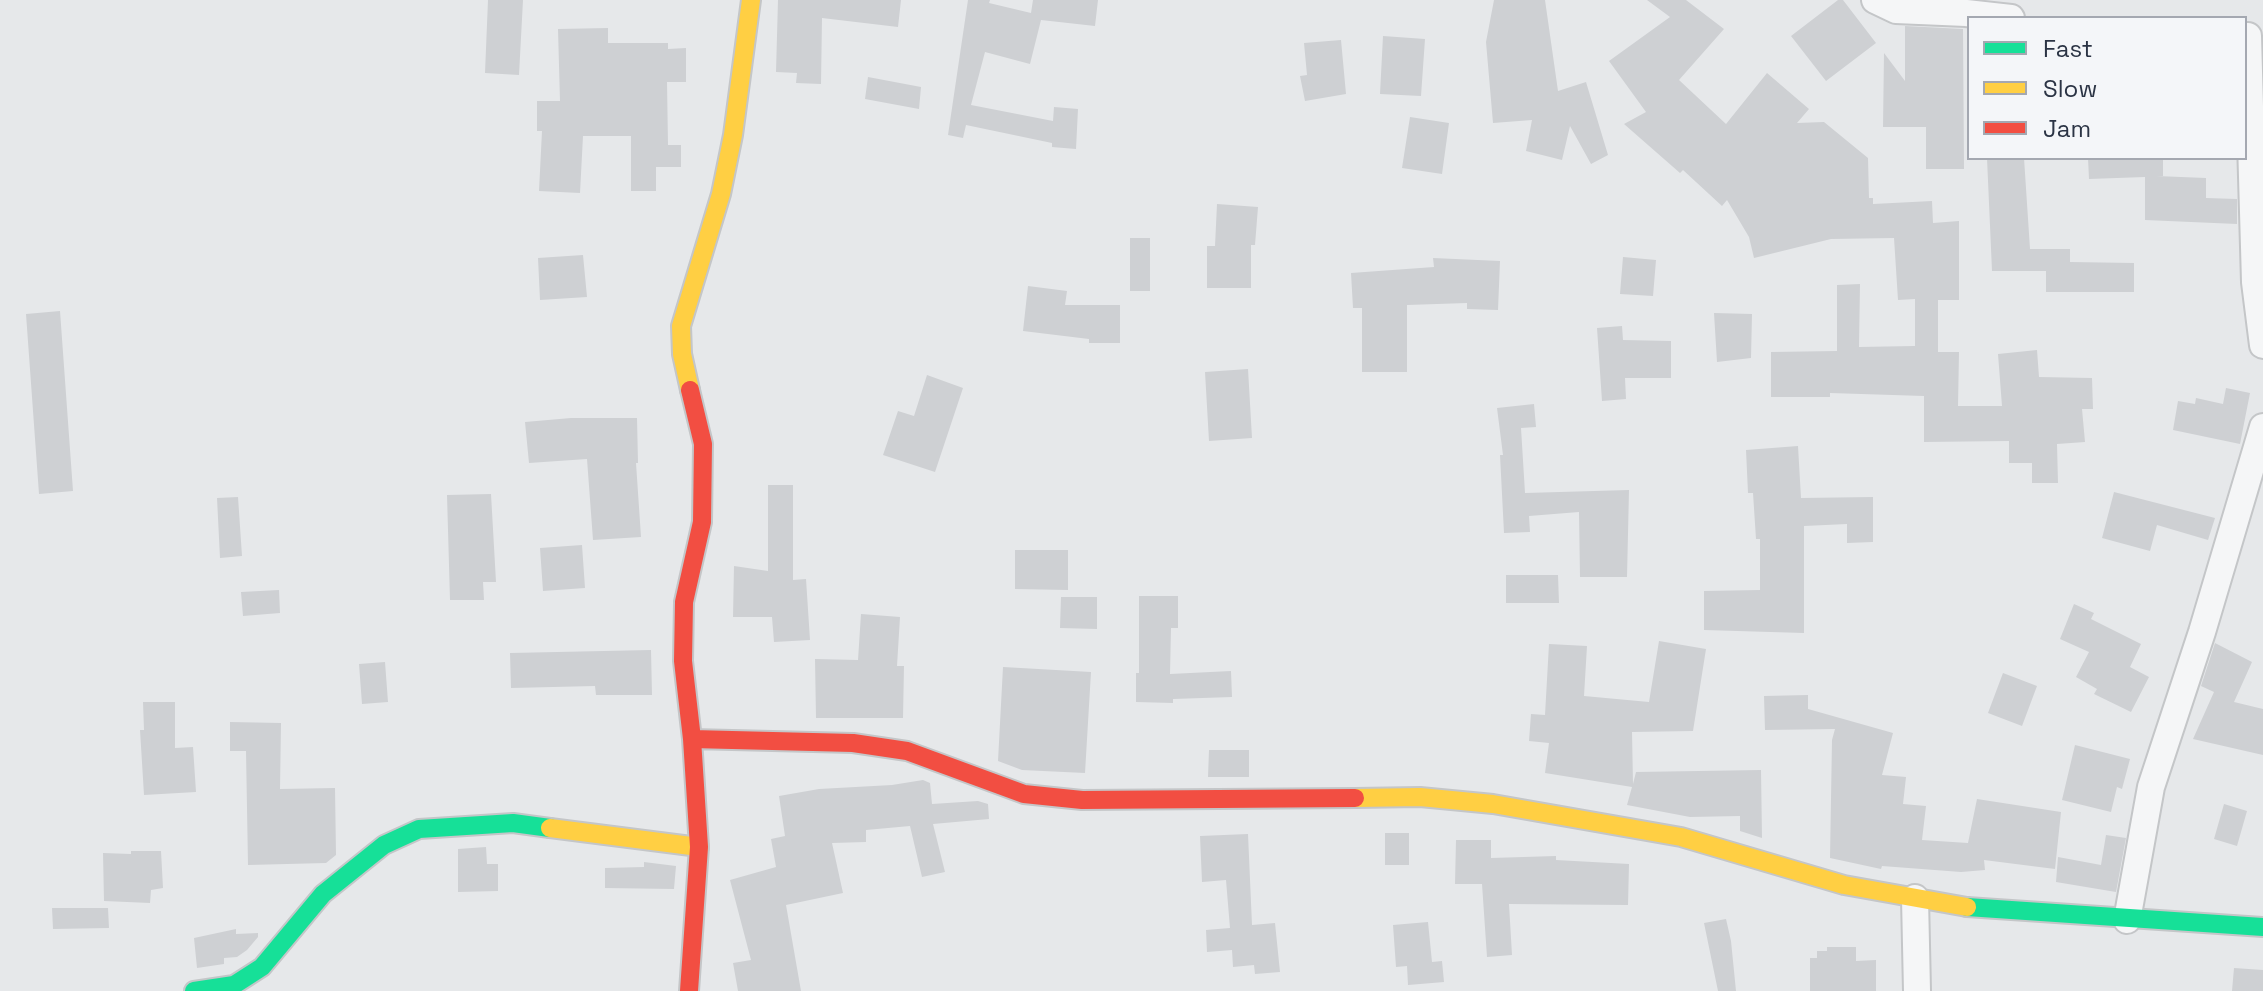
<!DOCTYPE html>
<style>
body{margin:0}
#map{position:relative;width:2263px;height:991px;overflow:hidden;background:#e6e8ea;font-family:"Space Grotesk",sans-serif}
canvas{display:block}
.legend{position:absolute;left:1967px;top:16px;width:280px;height:144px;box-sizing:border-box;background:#f4f6f9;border:2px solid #a4a8b1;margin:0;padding:10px 14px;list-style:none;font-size:24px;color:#2b3445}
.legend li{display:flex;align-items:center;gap:16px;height:40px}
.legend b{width:40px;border:2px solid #a4a8b1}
</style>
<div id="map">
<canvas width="2263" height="991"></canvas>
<ul class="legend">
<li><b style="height:10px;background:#16e098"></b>Fast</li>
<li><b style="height:10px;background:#ffcf43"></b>Slow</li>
<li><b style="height:10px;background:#f24e42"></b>Jam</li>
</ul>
</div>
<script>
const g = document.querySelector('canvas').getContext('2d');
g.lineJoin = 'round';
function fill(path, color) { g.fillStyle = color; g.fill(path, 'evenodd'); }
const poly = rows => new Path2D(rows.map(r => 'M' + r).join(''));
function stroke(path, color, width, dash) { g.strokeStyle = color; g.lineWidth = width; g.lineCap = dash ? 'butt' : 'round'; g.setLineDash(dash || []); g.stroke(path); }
const building = poly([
 [488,0,523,0,519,75,485,73],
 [778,0,901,0,898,27,822,18,821,84,796,83,797,73,776,72],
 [968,0,990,0,989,3,1031,13,1033,0,1098,0,1095,26,1041,20,1030,64,985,52,971,105,1053,121,1054,107,1078,109,1076,149,1052,147,1052,143,966,125,963,138,948,135],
 [1494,0,1545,0,1558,91,1586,82,1608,155,1591,164,1570,126,1562,160,1526,151,1532,120,1493,123,1486,42],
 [1647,0,1686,0,1724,29,1679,80,1726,124,1767,73,1809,109,1797,123,1824,122,1868,158,1869,198,1873,198,1873,204,1932,201,1933,223,1959,221,1959,300,1938,300,1938,352,1959,352,1958,406,2002,406,1998,354,2037,350,2039,377,2092,378,2093,409,2082,409,2085,442,2057,444,2058,483,2032,483,2032,463,2009,463,2009,441,1924,442,1924,396,1830,393,1830,397,1771,397,1771,352,1837,351,1837,285,1860,284,1859,347,1915,346,1915,299,1898,300,1894,238,1831,239,1754,258,1749,237,1727,200,1722,206,1683,170,1680,173,1624,124,1646,112,1609,61,1670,17],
 [1838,0,1843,0,1876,43,1826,81,1791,36],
 [1905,26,1963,29,1964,169,1926,169,1926,127,1883,127,1884,53,1905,81],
 [608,28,608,43,668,43,668,49,686,48,686,82,667,82,668,145,681,145,681,167,656,167,656,191,631,191,631,136,583,136,580,193,539,191,542,131,537,131,537,101,560,101,558,29],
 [1383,36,1425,39,1421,96,1380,94],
 [1341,40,1346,94,1305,101,1300,76,1307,75,1304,43],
 [868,77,921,87,919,109,865,99],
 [1410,117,1449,123,1442,174,1402,168],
 [1987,158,2024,158,2030,249,2070,249,2070,262,2134,263,2134,292,2046,292,2046,271,1992,271],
 [2088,158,2163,158,2163,176,2156,176,2206,178,2206,198,2237,199,2237,224,2145,220,2145,177,2089,179],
 [1217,204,1258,207,1255,245,1251,245,1251,288,1207,288,1207,246,1215,246],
 [1130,238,1150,238,1150,291,1130,291],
 [583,255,587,297,540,300,538,258],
 [1623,257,1656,260,1653,296,1620,294],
 [1433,258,1500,261,1498,310,1467,309,1467,303,1407,305,1407,372,1362,372,1362,308,1353,308,1351,273,1434,267],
 [1028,286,1067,291,1065,305,1120,305,1120,343,1089,343,1089,339,1023,331],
 [60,311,73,491,39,494,26,314],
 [1714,313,1752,314,1751,358,1717,362],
 [1622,326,1623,340,1671,341,1671,378,1625,378,1626,399,1602,401,1597,328],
 [1248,369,1252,438,1209,441,1205,372],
 [927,375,963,388,935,472,883,455,898,411,914,416],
 [2226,388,2250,393,2240,444,2173,430,2178,401,2195,404,2196,398,2223,404],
 [1534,404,1536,427,1521,428,1525,493,1629,490,1627,577,1580,577,1579,512,1529,516,1530,532,1504,533,1500,455,1503,455,1497,408],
 [571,418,637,418,638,463,636,463,641,537,593,540,587,459,529,463,525,422],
 [1798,446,1801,498,1873,497,1873,542,1847,543,1847,524,1804,526,1804,633,1704,630,1704,591,1760,590,1760,539,1756,539,1753,493,1748,493,1746,450],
 [768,485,793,485,793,580,806,579,810,640,774,642,772,617,733,617,734,566,768,571],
 [2114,492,2215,518,2208,540,2157,525,2150,551,2102,538],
 [491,494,496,582,483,582,484,600,450,600,447,495],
 [238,497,242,556,220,558,217,498],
 [582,545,585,588,543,591,540,548],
 [1015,550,1068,550,1068,590,1015,589],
 [1506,575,1558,575,1559,603,1506,603],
 [279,590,280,613,243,616,241,592],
 [1139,596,1178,596,1178,628,1171,628,1170,674,1231,671,1232,697,1173,699,1173,703,1136,702,1136,673,1139,673],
 [1061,597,1097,597,1097,629,1060,628],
 [2074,604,2094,613,2091,619,2141,644,2130,667,2149,677,2131,712,2094,694,2097,689,2076,677,2089,652,2060,639],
 [861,614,900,617,897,666,904,666,903,718,816,718,815,659,858,660],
 [1659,641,1706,649,1693,731,1632,732,1633,784,1636,772,1761,770,1762,838,1740,831,1740,816,1690,817,1627,805,1632,787,1545,773,1549,743,1529,741,1531,714,1545,715,1549,644,1587,646,1584,696,1649,702],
 [2215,643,2252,662,2234,702,2263,709,2263,755,2193,739,2214,692,2201,686],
 [651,650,652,695,596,695,595,686,511,688,510,653],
 [385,662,388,702,362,704,359,664],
 [1003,667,1091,672,1085,773,1022,770,998,761],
 [2003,673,2037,686,2022,726,1988,713],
 [1808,695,1808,709,1893,733,1882,775,1906,777,1903,804,1926,806,1922,840,1968,843,1977,799,2061,812,2055,869,1984,860,1985,870,1961,872,1882,866,1881,869,1830,858,1832,740,1835,729,1765,730,1764,696],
 [143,702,175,702,175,748,193,747,196,792,144,795,140,730,144,730],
 [230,722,281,723,280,789,335,788,336,855,326,863,248,865,246,751,230,751],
 [2075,745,2130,759,2122,789,2117,787,2111,812,2062,800],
 [1209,750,1249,750,1249,777,1208,777],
 [923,780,930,783,932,804,978,801,988,804,989,819,933,824,945,872,922,877,910,826,866,830,866,842,832,843,843,893,786,905,801,991,738,991,733,963,751,960,730,880,776,867,771,839,785,836,779,796,819,789,892,785],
 [2224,804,2247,811,2237,846,2214,839],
 [1385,833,1409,833,1409,865,1385,865],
 [1248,834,1252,925,1275,923,1280,972,1255,974,1254,965,1233,967,1232,950,1207,952,1206,930,1230,928,1226,880,1202,882,1200,836],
 [2106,835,2126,838,2116,892,2056,882,2058,857,2101,865],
 [1456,840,1491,840,1491,858,1556,856,1556,860,1629,864,1628,905,1509,904,1512,955,1487,957,1482,884,1455,884],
 [486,847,487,864,498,864,498,891,458,892,458,849],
 [131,851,161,851,163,888,151,890,150,903,104,901,103,853,131,854],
 [644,862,676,866,674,889,605,888,605,868,644,867],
 [52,908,108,908,109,928,53,929],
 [1726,919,1731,941,1736,991,1718,991,1704,923],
 [1428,922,1432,962,1442,961,1444,982,1408,985,1407,966,1396,967,1393,925],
 [236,929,236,934,258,933,258,937,247,950,237,957,224,958,224,964,197,968,194,938],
 [1827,947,1856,947,1856,961,1876,960,1876,991,1810,991,1810,958,1817,958,1817,951,1827,951],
 [2234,968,2263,970,2263,991,2232,991]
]);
const street = poly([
 [1875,0,1896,10,1966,13,2011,18],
 [2248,36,2255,282,2263,345],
 [1915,898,1917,991],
 [2127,920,2151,787,2202,632,2263,427]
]);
const fast = poly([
 [1967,907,2263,927],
 [194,991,234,985,262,967,323,894,384,845,419,829,513,823,550,828]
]);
const slow = poly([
 [690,390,682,354,681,326,721,194,733,135,751,0],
 [1355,798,1420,797,1493,804,1681,837,1844,885,1967,907],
 [550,828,699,847]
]);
const jam = poly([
 [692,739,853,743,907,751,1024,794,1082,800,1355,798],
 [689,991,699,847,692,739,683,661,684,602,702,522,703,444,690,390]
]);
fill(building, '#ced0d3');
stroke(street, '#c4c6c8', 30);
stroke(fast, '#c4c6c8', 22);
stroke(slow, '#c4c6c8', 22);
stroke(jam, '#c4c6c8', 22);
stroke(street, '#f5f6f7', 26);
stroke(fast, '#16e098', 18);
stroke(slow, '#ffcf43', 18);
stroke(jam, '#f24e42', 18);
</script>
